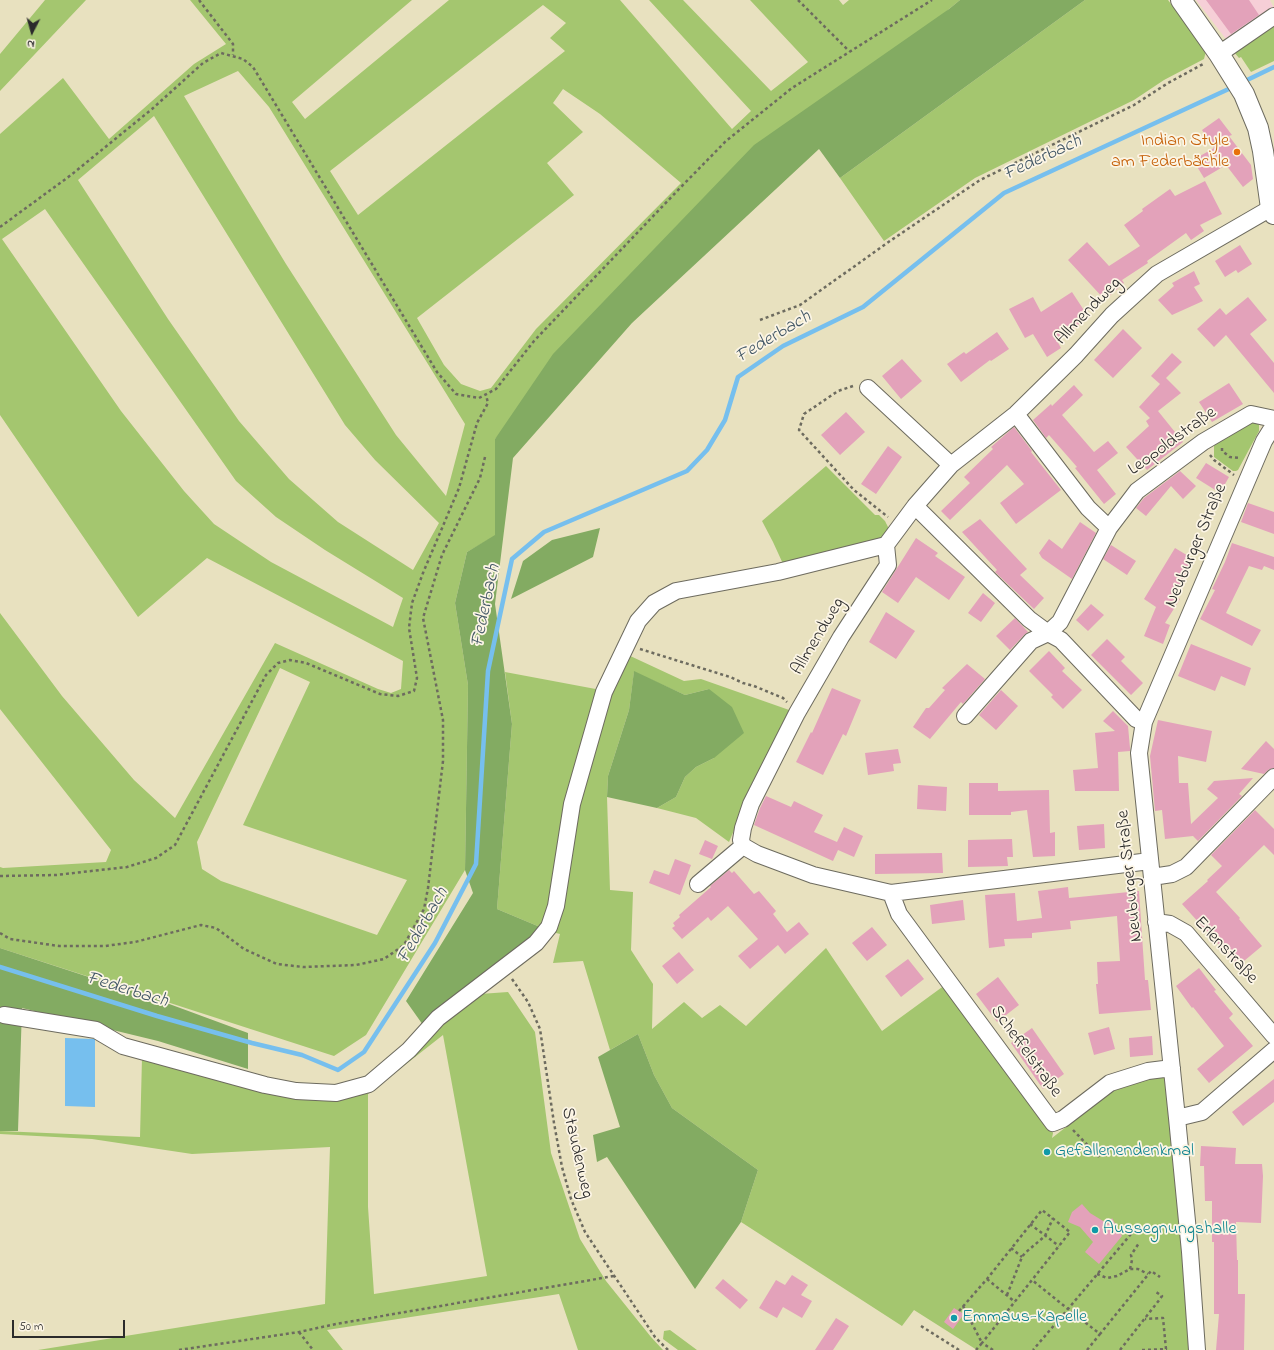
<!DOCTYPE html>
<meta charset="utf-8">
<style>
body{margin:0}
#map{position:relative;width:1274px;height:1350px;overflow:hidden;background:#e8e1bf;font-family:"Indie Flower",sans-serif}
canvas{display:block}
.north{position:absolute;left:12px;top:12px;width:40px;height:40px;-webkit-text-stroke:3px #fcf5e5;paint-order:stroke;rotate:186deg;font-size:11px;font-weight:700;line-height:16px;text-align:center;color:#2b2b2b}
.north::after{content:'';display:block;margin:auto;width:14px;height:18px;background:#2b2b2b;clip-path:polygon(50% 0,100% 100%,50% 72%,0 100%)}
.scale{position:absolute;left:12px;top:1320px;width:113px;height:18px;box-sizing:border-box;border:2px solid #2b2b2b;border-top:0;padding-left:5px;font-size:12px;line-height:14px;white-space:nowrap;color:#2b2b2b;-webkit-text-stroke:3px #fcf5e5;paint-order:stroke}
</style>
<div id="map">
<canvas width="1274" height="1350"></canvas>
<div class="north">N</div>
<div class="scale">50 m</div>
</div>
<script>
const g = document.querySelector('canvas').getContext('2d');
g.lineJoin = 'round';
function fill(path, color) { g.fillStyle = color; g.fill(path, 'evenodd'); }
const poly = rows => new Path2D(rows.map(r => 'M' + r).join(''));
function stroke(path, color, width, dash) { g.strokeStyle = color; g.lineWidth = width; g.lineCap = dash ? 'butt' : 'round'; g.setLineDash(dash || []); g.stroke(path); }
function label(font, color, halo, rows, align = 'center') {
  g.font = font + ' "Indie Flower",sans-serif'; g.lineWidth = 3.5; g.setLineDash([]); g.textBaseline = 'middle'; g.strokeStyle = halo; g.fillStyle = color; for (const [text, x, y, turn = 0] of rows) {
    g.save(); g.translate(x, y); g.rotate((+turn || 0) * Math.PI / 180); g.textAlign = isNaN(turn) ? turn : align; if (halo) g.strokeText(text, 0, 0); g.fillText(text, 0, 0); g.restore();
  }
}
const built = poly([
 [1196,0,1270,0,1274,8,1274,11,1229,43]
]);
const green = poly([
 [45,0,86,0,0,91,0,54],
 [190,0,412,0,292,102,305,119,449,0,620,0,732,129,751,111,649,0,683,0,771,91,808,62,750,0,839,0,843,5,849,0,960,0,949,9,495,439,495,536,467,552,455,603,468,685,465,870,366,1035,334,1056,0,948,0,867,3,868,106,862,111,850,0,709,0,613,62,696,134,780,175,818,275,643,378,689,391,693,401,689,403,661,207,558,138,617,0,415,0,134,63,78,109,139,194,64,226,44],
 [543,5,566,23,550,38,565,51,358,215,330,171],
 [238,71,269,107,465,424,446,496,396,435,286,264,184,96],
 [563,89,600,114,681,183,536,329,491,388,480,391,461,384,444,365,417,318,574,195,547,163,583,132,553,103],
 [154,116,345,425,375,460,439,523,413,570,338,522,289,479,239,421,168,319,78,180],
 [45,209,236,481,276,517,325,550,403,598,393,627,271,562,214,524,184,491,121,411,2,239],
 [280,668,310,682,243,825,407,880,377,935,221,881,202,869,197,842],
 [1085,0,1168,0,1206,51,1204,59,1164,80,1134,100,975,178,884,241,840,178],
 [1274,22,1274,61,1251,72,1241,57,1239,58,1234,52],
 [1255,421,1259,425,1259,431,1238,470,1236,471,1233,471,1214,457,1214,446,1216,442,1231,430],
 [826,466,875,515,879,515,885,521,888,527,888,532,884,538,784,566,773,542,762,521],
 [626,654,684,681,701,679,792,711,742,811,729,842,696,818,657,808,676,797,685,777,696,767,714,758,709,689,685,695,634,672,629,710,608,776,607,797,610,890,633,892,631,950,653,984,652,1029,684,1002,702,1018,720,1005,746,1026,826,948,882,1031,945,985,1053,1133,1052,1138,1112,1091,1134,1080,1168,1075,1189,1350,977,1350,914,1310,902,1326,741,1222,758,1170,672,1108,654,1075,638,1034,610,1050,583,961,553,963,560,934,552,932,576,812,610,692],
 [505,672,601,690,551,905,540,927,497,909,512,724],
 [508,992,535,1032,551,1153,580,1239,606,1281,651,1337,663,1350,578,1350,559,1294,327,1330,343,1350,38,1350,325,1304,330,1147,192,1154,92,1139,0,1134,0,1131,140,1137,142,1058,279,1096,370,1089,443,1019,480,994],
 [443,1035,487,1276,374,1294,368,1207,368,1094],
 [670,1330,697,1350,678,1350,663,1339,664,1331]
]);
const forest = poly([
 [960,0,1085,0,840,178,819,149,632,323,513,458,495,604,512,724,497,909,540,927,533,941,423,1025,406,1001,473,893,465,870,468,685,455,603,467,552,495,535,495,439,553,354,754,145,949,9],
 [600,528,593,557,511,599,523,561,552,540],
 [634,671,685,695,709,689,732,707,744,733,714,758,696,767,685,777,676,797,657,808,607,797,608,776,629,710],
 [0,948,153,998,248,1033,248,1069,158,1041,22,1008,18,1131,0,1131],
 [638,1034,654,1075,672,1108,758,1170,741,1222,695,1289,607,1157,597,1162,593,1135,620,1127,598,1057]
]);
const water = poly([
 [65,1038,95,1039,95,1107,65,1106]
]);
const stream = poly([
 [1243,82,1274,67],
 [0,967,157,1016,252,1043,302,1055,338,1070,364,1052,435,943,476,864,488,671,512,559,544,532,687,471,707,450,725,420,738,377,783,346,863,307,1004,193,1233,87]
]);
const building = poly([
 [1206,0,1249,0,1259,15,1231,34],
 [1219,118,1232,135,1229,136,1251,165,1253,179,1243,187,1226,165,1204,178,1193,160,1214,148,1202,130],
 [1205,181,1222,214,1200,225,1204,231,1191,240,1186,233,1147,261,1148,263,1122,280,1124,283,1105,300,1068,260,1087,242,1109,266,1140,246,1124,225,1143,211,1142,209,1170,189,1175,196],
 [1240,245,1252,264,1238,273,1236,270,1225,277,1215,261],
 [1194,271,1200,284,1194,287,1203,301,1172,315,1158,300,1174,286,1172,283],
 [1072,292,1089,318,1056,339,1061,348,1047,357,1033,334,1025,338,1009,309,1033,297,1041,312],
 [1248,297,1267,320,1250,334,1274,363,1274,393,1226,335,1214,347,1197,329,1220,308,1226,315],
 [1123,329,1142,348,1113,378,1094,360],
 [997,332,1009,349,991,361,990,360,961,382,947,364,964,352,966,354],
 [1172,353,1182,362,1166,378,1181,393,1158,411,1183,442,1147,470,1126,447,1149,426,1146,421,1150,418,1139,407,1160,384,1151,376],
 [902,359,922,381,901,399,882,376],
 [1229,383,1243,404,1212,422,1199,402],
 [1074,385,1083,395,1062,415,1094,452,1108,441,1118,453,1097,470,1116,494,1104,504,1075,468,1077,467,1049,435,1046,438,1033,420,1051,404,1052,406],
 [846,412,865,432,840,455,821,435],
 [1014,427,1032,451,1031,452,1061,490,1016,524,1000,503,1024,484,1007,465,950,520,941,511,970,483,964,477,993,449,991,447],
 [888,446,902,457,876,494,861,484],
 [1206,463,1229,477,1220,493,1196,478],
 [1180,471,1196,486,1183,499,1171,486,1146,516,1136,508,1144,498],
 [1248,503,1274,512,1274,534,1241,522],
 [980,519,1027,569,1020,575,1044,598,1034,609,995,572,997,570,962,532],
 [1080,522,1096,533,1072,579,1042,558,1039,553,1049,539,1062,549],
 [916,538,938,553,935,556,965,577,949,600,916,577,898,603,882,592],
 [1232,543,1274,557,1274,570,1264,566,1262,570,1249,566,1226,613,1261,630,1252,646,1200,619,1215,590,1212,589,1225,562],
 [1111,545,1136,561,1127,575,1103,559],
 [1175,548,1195,560,1173,595,1180,599,1165,623,1170,625,1163,644,1144,636,1156,607,1144,599],
 [983,593,995,603,981,622,968,613],
 [1091,604,1104,615,1088,631,1076,620],
 [886,612,915,631,896,659,869,642],
 [1015,618,1028,632,1024,635,1010,650,996,636],
 [1107,639,1125,657,1121,661,1143,683,1131,695,1091,655],
 [1191,644,1251,668,1245,686,1221,676,1215,691,1178,676],
 [1049,651,1065,668,1062,671,1082,690,1063,709,1051,697,1053,695,1029,671],
 [967,664,985,679,963,704,961,702,930,739,913,727,926,708,929,708,945,690,942,688],
 [832,688,861,700,846,736,843,734,823,775,796,762,811,732,812,733],
 [1001,690,1018,706,996,730,979,715],
 [1113,711,1128,726,1130,748,1130,751,1118,752,1119,791,1075,791,1073,770,1098,768,1095,733,1115,731,1103,721],
 [1158,720,1212,731,1206,762,1178,756,1179,783,1188,783,1191,824,1218,798,1207,789,1214,781,1253,778,1239,794,1242,796,1198,841,1193,836,1165,839,1162,810,1155,811,1150,756],
 [1266,741,1274,749,1274,768,1268,770,1264,774,1241,769],
 [898,749,901,763,893,764,894,771,868,775,865,753],
 [969,783,998,783,998,791,1049,790,1050,833,1055,832,1055,856,1033,857,1027,810,1011,812,1011,815,969,815],
 [918,785,947,787,946,811,917,809],
 [766,796,791,807,794,801,823,815,814,832,837,842,844,827,863,836,854,857,838,850,833,861,754,825,760,808],
 [1255,810,1274,829,1274,855,1264,845,1216,892,1240,918,1239,919,1262,946,1238,966,1182,904,1208,881,1207,880,1222,866,1211,855],
 [1104,824,1105,848,1079,850,1077,826],
 [1012,839,1013,857,1007,857,1008,866,968,867,968,840],
 [705,840,718,846,712,859,699,854],
 [942,853,943,873,875,874,875,854],
 [675,859,691,865,680,895,649,883,654,870,669,875],
 [729,870,732,873,734,871,754,894,759,891,776,911,773,914,787,932,799,922,809,934,785,954,778,945,750,969,738,956,758,939,728,906,711,921,708,917,682,939,672,928,675,926,673,923,680,917,679,915,711,887,710,886],
 [1068,887,1069,898,1139,891,1145,980,1148,980,1151,1010,1099,1014,1096,984,1098,984,1097,962,1120,961,1117,916,1070,921,1071,929,1032,933,1032,938,1004,939,1005,946,989,948,985,895,1015,893,1017,921,1042,918,1038,891],
 [963,900,965,920,932,924,930,905],
 [872,927,887,945,867,961,852,943],
 [679,952,694,970,677,984,662,966],
 [908,959,924,979,901,997,885,976],
 [1199,968,1216,990,1214,991,1233,1014,1229,1018,1253,1046,1209,1083,1197,1069,1224,1046,1193,1007,1192,1008,1176,986],
 [998,977,1019,1005,997,1022,976,994],
 [1109,1027,1115,1049,1094,1055,1088,1033],
 [1032,1028,1064,1074,1043,1089,1011,1043],
 [1152,1036,1153,1055,1130,1057,1129,1038],
 [1274,1079,1274,1102,1243,1126,1232,1112],
 [1201,1146,1236,1148,1235,1164,1262,1164,1263,1176,1261,1223,1236,1222,1237,1260,1238,1260,1238,1294,1245,1294,1244,1350,1216,1350,1219,1314,1214,1314,1214,1242,1212,1242,1212,1201,1205,1201,1204,1166,1200,1166],
 [1082,1204,1090,1213,1108,1224,1112,1218,1122,1236,1099,1264,1085,1252,1093,1242,1080,1227,1068,1222,1072,1212],
 [792,1275,808,1285,801,1295,812,1301,802,1318,783,1307,777,1318,759,1308,776,1280,785,1285],
 [723,1279,748,1300,740,1309,715,1288],
 [954,1308,964,1314,953,1329,944,1322],
 [836,1318,849,1326,833,1350,815,1350]
]);
const path = poly([
 [199,0,233,44,233,55],
 [798,0,849,51],
 [0,227,71,175,152,109,203,63,221,53,243,59,253,67,437,372,456,394,479,398,496,389,534,341,680,188,726,141,792,88,932,0],
 [760,320,800,305,890,241,980,180,1134,105,1168,83,1205,63],
 [853,386,838,391,804,414,799,430,854,490,888,517],
 [1222,448,1222,451,1230,457,1240,458],
 [1210,455,1214,460,1234,475],
 [640,649,730,677,743,683,754,686,783,698,787,702],
 [0,876,56,875,127,867,156,858,175,845,266,675,278,663,290,660,306,663,380,694,398,696,414,691,417,678,409,628,412,603,423,573,459,488,477,423,488,403,486,395],
 [0,933,10,939,59,946,105,946,135,942,201,925,216,928,244,949,277,964,303,967,356,965,384,959,404,945,424,909,428,888,443,761,443,720,423,618,442,555,480,478,485,457],
 [512,979,528,1002,540,1029,554,1123,562,1167,571,1199,585,1232,655,1337,668,1350],
 [1073,1130,1099,1157],
 [1030,1224,1059,1246],
 [1131,1234,1068,1309,1100,1334,1151,1271,1160,1277],
 [1011,1248,1022,1257],
 [1130,1269,1132,1260,1131,1255,1139,1243],
 [1097,1274,1107,1278,1117,1276,1130,1269,1138,1269,1148,1274],
 [987,1279,1015,1302],
 [1007,1295,1022,1257,1025,1253,1045,1236,1053,1218],
 [963,1306,982,1343,976,1350],
 [959,1311,987,1279,1042,1210,1070,1232,1032,1280],
 [921,1326,959,1350],
 [299,1332,313,1350],
 [179,1350,299,1332,336,1324,614,1276],
 [993,1350,982,1343,1032,1280,1068,1309,1033,1350],
 [1087,1350,1100,1334],
 [1120,1350,1160,1299,1162,1296,1156,1292],
 [1142,1350,1166,1349,1163,1318,1145,1319]
]);
const minor = poly([
 [1219,54,1274,16],
 [868,388,951,465],
 [1016,414,1088,508,1109,528],
 [915,506,1029,619,1048,633,1061,640,1136,719,1144,722],
 [965,716,1031,641,1048,633,1060,622,1109,528,1137,491,1203,442,1251,414,1274,419],
 [743,846,741,840,743,828,751,804,797,713,841,637,888,565,886,545,915,506,951,465,1016,414,1076,355,1112,315,1157,274,1271,208],
 [743,846,757,854,813,875,891,893,1150,861],
 [1152,877,1172,874,1186,867,1274,777],
 [698,884,743,846],
 [891,893,899,914,1053,1123,1063,1119,1110,1083,1148,1071,1172,1068],
 [1156,922,1170,924,1186,933,1274,1036],
 [4,1015,96,1030,123,1046,265,1085,296,1091,336,1093,369,1084,409,1050,438,1018,536,943,549,927,556,906,572,804,604,692,638,621,654,603,676,591,778,572,886,545],
 [1177,1118,1202,1112,1274,1050],
 [1197,1350,1190,1252,1177,1118,1139,753,1144,722,1264,441,1274,425]
]);
const major = poly([
 [1181,0,1219,54,1244,94,1258,128,1263,151,1271,208,1274,214]
]);
const markers = [
 [1237,152,4,"#e8710a"],
 [1047,1152,4,"#0f9aa8"],
 [1095,1230,4,"#0f9aa8"],
 [954,1318,4,"#0f9aa8"]
];
const foodNames = [
 ["Indian Style",1229,142],
 ["am Federbächle",1229,163]
];
const streetNames = [
 ["Allmendweg",1089,312,-46],
 ["Leopoldstraße",1173,442,-36],
 ["Neuburger Straße",1197,546,-67],
 ["Allmendweg",819,637,-59],
 ["Neuburger Straße",1131,876,-96],
 ["Erlenstraße",1225,951,47],
 ["Scheffelstraße",1025,1052,54],
 ["Staudenweg",576,1153,77]
];
const cultureNames = [
 ["Gefallenendenkmal",1055,1152],
 ["Aussegnungshalle",1103,1230],
 ["Emmaus-Kapelle",962,1318]
];
const waterNames = [
 ["Federbach",1043,159,-25],
 ["Federbach",774,338,-31],
 ["Federbach",487,606,-78],
 ["Federbach",424,926,-60],
 ["Federbach",127,991,17]
];
fill(built, '#f6cfd7');
fill(green, '#a4c66f');
fill(forest, '#83ab62');
fill(water, '#76bfee');
stroke(stream, '#76bfee', 4.5);
fill(building, '#e3a2ba');
stroke(minor, '#6d6b5f', 18);
stroke(major, '#6d6b5f', 22);
stroke(path, '#6d6b5f', 2.5, [3, 3]);
stroke(minor, '#fff', 16);
stroke(major, '#fff', 20);
for (const [x, y, r, color] of markers) { const dot = new Path2D(); dot.arc(x, y, r, 0, 2 * Math.PI); g.fillStyle = color; g.fill(dot); stroke(dot, '#fcf5e5', 1.5); }
label('18px', '#c56008', '#fcf5e5', foodNames, 'right');
label('18px', '#2b2b2b', '#fcf5e5', streetNames);
label('18px', '#0d838f', '#fcf5e5', cultureNames, 'left');
label('italic 19px', '#425766', '#fcf5e5', waterNames);
</script>
